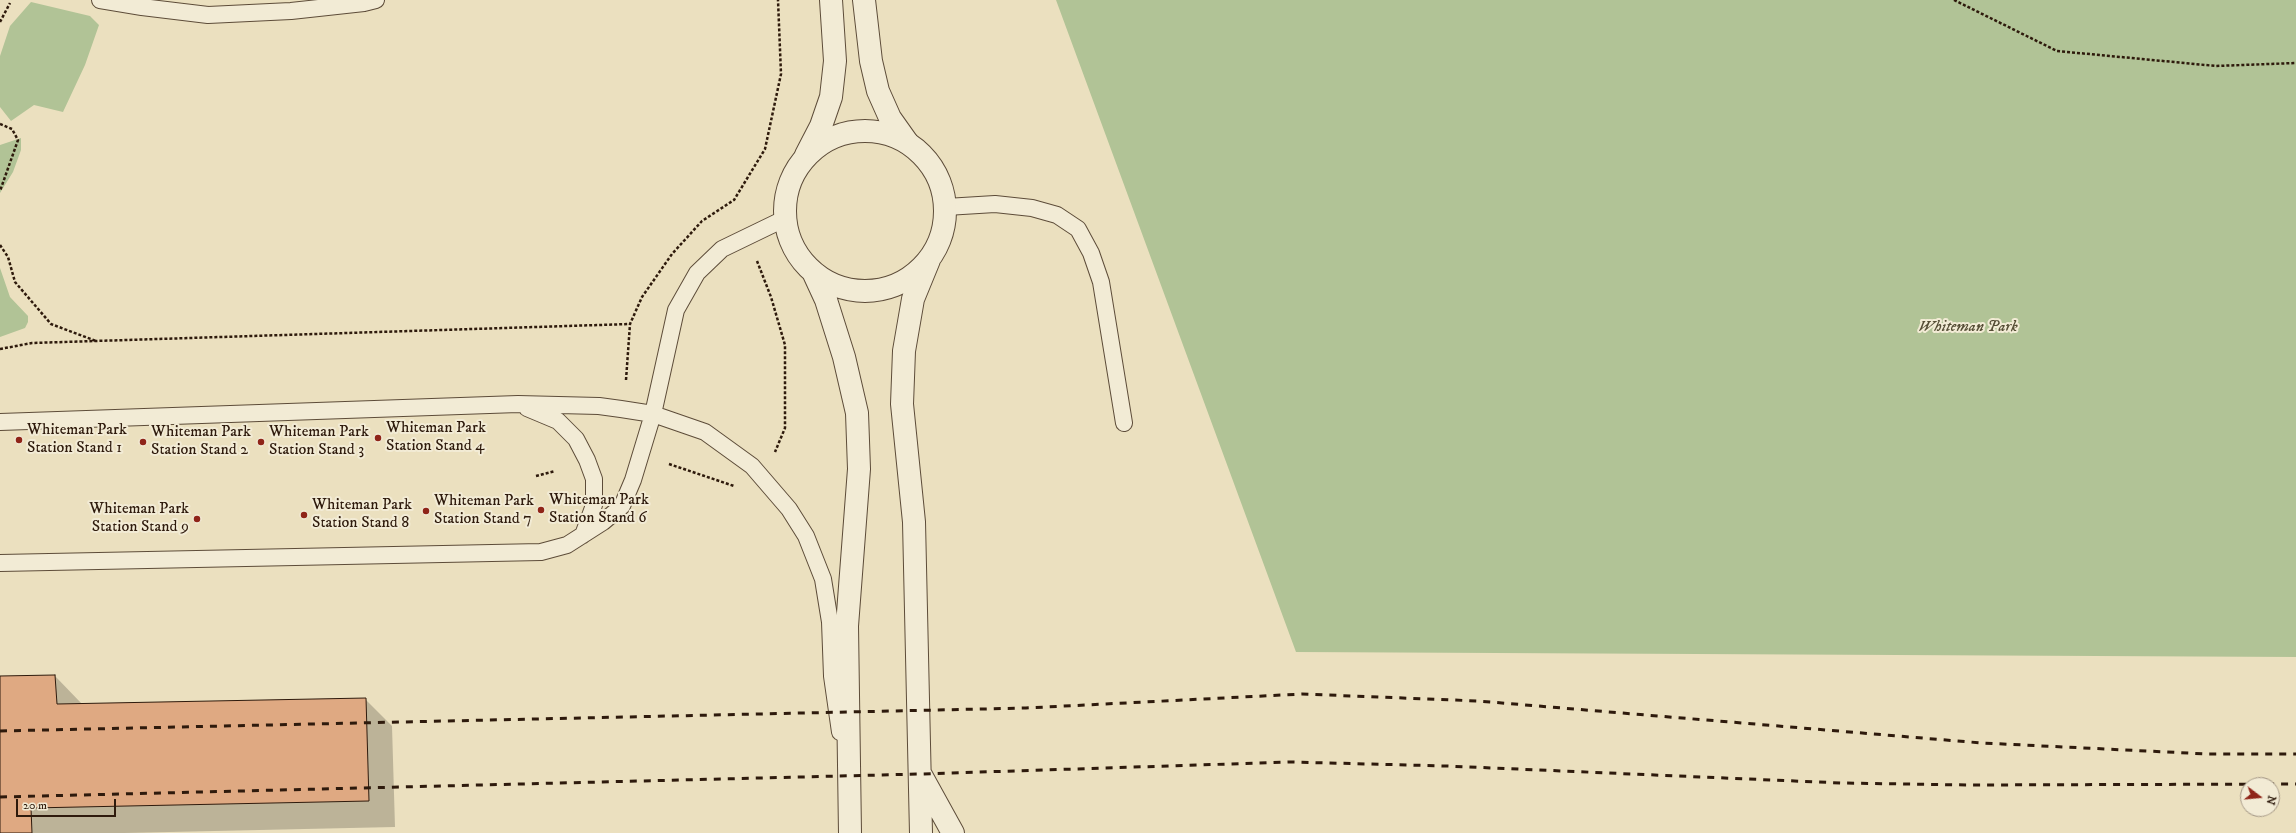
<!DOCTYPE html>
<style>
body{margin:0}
#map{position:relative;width:2296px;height:833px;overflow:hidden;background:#ebe0bf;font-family:"IM FELL DW Pica",serif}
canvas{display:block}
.north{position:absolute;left:2240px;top:777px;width:40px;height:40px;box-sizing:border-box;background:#f2ebd5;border:1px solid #a49785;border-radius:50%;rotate:106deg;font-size:11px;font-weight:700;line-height:16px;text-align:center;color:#2e1a0c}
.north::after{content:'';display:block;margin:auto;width:14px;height:18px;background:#8f2418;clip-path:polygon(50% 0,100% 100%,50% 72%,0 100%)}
.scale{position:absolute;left:16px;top:799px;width:100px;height:18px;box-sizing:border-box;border:2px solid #2e1a0c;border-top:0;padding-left:5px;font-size:12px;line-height:14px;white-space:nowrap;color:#2e1a0c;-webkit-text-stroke:3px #f2ebd5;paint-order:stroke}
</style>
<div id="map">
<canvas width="2296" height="833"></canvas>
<div class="north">N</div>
<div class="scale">20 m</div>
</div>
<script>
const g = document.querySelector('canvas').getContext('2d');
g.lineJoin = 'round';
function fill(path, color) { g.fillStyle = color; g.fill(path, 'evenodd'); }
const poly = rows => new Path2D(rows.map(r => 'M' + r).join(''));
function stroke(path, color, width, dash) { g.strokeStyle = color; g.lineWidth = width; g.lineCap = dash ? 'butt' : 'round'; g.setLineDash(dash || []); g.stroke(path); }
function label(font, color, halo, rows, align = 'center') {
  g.font = font + ' "IM FELL DW Pica",serif'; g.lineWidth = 4; g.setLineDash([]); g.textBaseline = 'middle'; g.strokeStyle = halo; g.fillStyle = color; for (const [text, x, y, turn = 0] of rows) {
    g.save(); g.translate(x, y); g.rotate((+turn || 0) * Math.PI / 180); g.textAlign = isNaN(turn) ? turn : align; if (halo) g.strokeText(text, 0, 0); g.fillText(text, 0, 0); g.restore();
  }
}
const green = poly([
 [1056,0,2296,0,2296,657,1296,652],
 [31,2,90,16,99,25,85,65,63,112,34,105,11,121,0,107,0,56,10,26],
 [21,138,21,150,13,172,0,193,0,145],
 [0,268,10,297,28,316,28,322,25,328,0,337]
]);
const shadow = poly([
 [55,676,82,704,365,699,392,726,395,827,125,833,0,833,0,677]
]);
const building = poly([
 [55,675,57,704,366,698,369,801,31,808,32,833,0,833,0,676,55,675]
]);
const path = poly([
 [1954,0,2057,51,2216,66,2296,63],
 [0,22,10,3],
 [0,124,12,129,18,140,0,191],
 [0,245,8,257,15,282,51,324,96,341],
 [757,261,771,297,785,345,785,428,775,452],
 [0,349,32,343,630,324],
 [626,380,630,324,642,297,672,254,702,221,734,200,765,149,781,74,778,0],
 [669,464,734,486],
 [536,476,555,471]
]);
const service = poly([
 [100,0,142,7,208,15,291,11,364,3,376,0],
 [946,207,995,204,1032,208,1057,215,1078,229,1091,253,1101,282,1124,423],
 [527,408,558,421,576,439,587,460,594,479,594,505,583,535],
 [0,422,518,404,599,406,621,409,653,414,705,432,752,466,789,509,806,536,823,579,830,622,832,676,840,732],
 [0,563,541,552,567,545,603,522,622,506,633,480,653,414,676,310,697,273,722,249,784,219]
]);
const minor = poly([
 [864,0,871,61,878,91,890,118,907,142],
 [806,155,821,126,831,97,835,61,831,0]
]);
const tertiary = poly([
 '785 211a80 80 0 1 1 160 0a80 80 0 1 1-160 0Z',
 [814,274,826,300,844,357,857,413,859,469,847,626,850,833],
 [921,775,953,833],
 [921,833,914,522,902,404,904,351,913,299,929,260]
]);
const rail = poly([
 [0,731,1026,708,1302,694,1478,701,1982,743,2208,754,2296,754],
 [0,797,920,774,1291,762,1446,766,1841,783,1969,785,2296,784]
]);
const markers = [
 [378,438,4,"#8f2418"],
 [19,440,4,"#8f2418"],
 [143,442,4,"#8f2418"],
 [261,442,4,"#8f2418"],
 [541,510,4,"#8f2418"],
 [426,511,4,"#8f2418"],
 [304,515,4,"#8f2418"],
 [197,519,4,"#8f2418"]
];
const parkNames = [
 ["Whiteman Park",1968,328]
];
const poiNames = [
 ["Whiteman Park",386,429],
 ["Station Stand 4",386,447],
 ["Whiteman Park",27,431],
 ["Station Stand 1",27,449],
 ["Whiteman Park",151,433],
 ["Station Stand 2",151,451],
 ["Whiteman Park",269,433],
 ["Station Stand 3",269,451],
 ["Whiteman Park",549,501],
 ["Station Stand 6",549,519],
 ["Whiteman Park",434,502],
 ["Station Stand 7",434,520],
 ["Whiteman Park",312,506],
 ["Station Stand 8",312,524],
 ["Whiteman Park",189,510,"right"],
 ["Station Stand 9",189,528,"right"]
];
fill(green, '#b1c396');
fill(shadow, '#0003');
fill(building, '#dfa982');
stroke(building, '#2e1a0c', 1);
stroke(service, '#5d4c39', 18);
stroke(minor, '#5d4c39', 24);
stroke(tertiary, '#5d4c39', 24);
stroke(path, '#2e1a0c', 2.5, [3, 2]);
stroke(service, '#f2ebd5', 16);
stroke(minor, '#f2ebd5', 22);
stroke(tertiary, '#f2ebd5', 22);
stroke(rail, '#2e1a0c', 3, [7, 7]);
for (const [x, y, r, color] of markers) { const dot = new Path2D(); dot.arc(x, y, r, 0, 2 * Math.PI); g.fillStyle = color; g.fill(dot); stroke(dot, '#f2ebd5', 1.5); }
label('italic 16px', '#554d35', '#f2ebd5', parkNames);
label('16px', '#2e1a0c', '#f2ebd5', poiNames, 'left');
</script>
